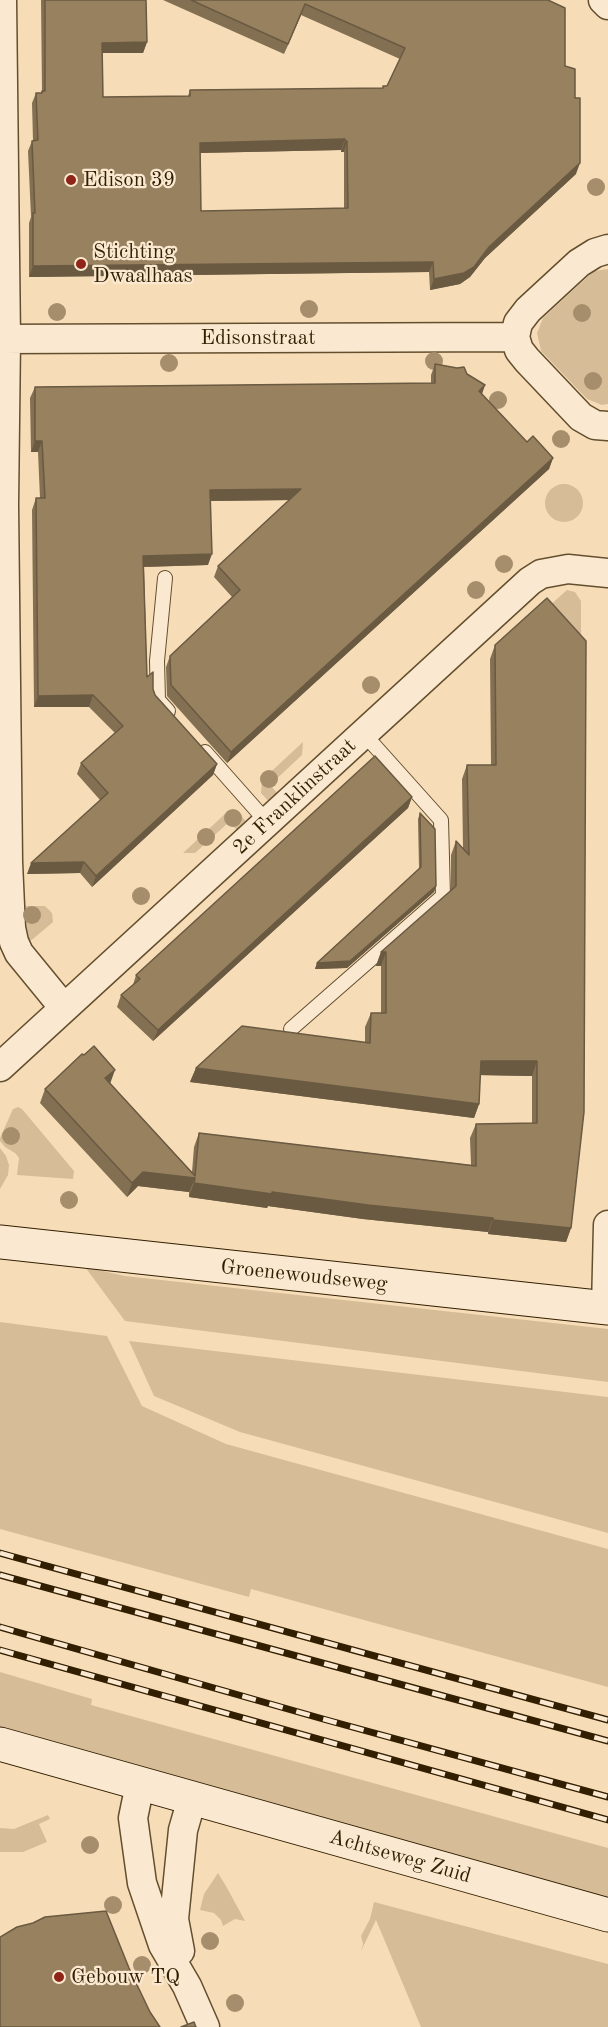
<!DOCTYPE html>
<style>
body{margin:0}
canvas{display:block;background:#f7ddb7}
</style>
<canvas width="608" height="2027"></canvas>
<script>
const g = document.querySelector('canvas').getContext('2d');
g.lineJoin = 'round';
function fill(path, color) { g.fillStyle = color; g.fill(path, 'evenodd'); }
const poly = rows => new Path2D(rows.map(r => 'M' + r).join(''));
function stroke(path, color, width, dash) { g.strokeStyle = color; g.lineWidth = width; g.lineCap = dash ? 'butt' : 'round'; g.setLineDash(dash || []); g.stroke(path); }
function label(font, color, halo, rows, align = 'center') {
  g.font = font + ' "Old Standard TT",serif'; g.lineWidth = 4.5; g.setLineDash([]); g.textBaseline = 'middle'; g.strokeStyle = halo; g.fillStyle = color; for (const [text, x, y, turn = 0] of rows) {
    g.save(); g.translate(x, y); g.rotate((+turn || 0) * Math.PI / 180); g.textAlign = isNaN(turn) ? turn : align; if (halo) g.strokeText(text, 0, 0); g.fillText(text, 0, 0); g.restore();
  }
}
const green = poly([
 [608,269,608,404,602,405,587,399,541,351,537,333,543,318,594,271],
 '545 503a19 19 0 1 1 38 0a19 19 0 1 1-38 0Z',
 [567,590,575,592,581,601,581,641,548,607],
 [303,742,302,755,270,785,280,796,271,804,261,793,262,780],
 [226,813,239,813,248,824,239,832,229,822,195,853,183,853],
 [19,906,45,906,52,913,53,922,33,939,29,941],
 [18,1107,22,1109,74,1171,73,1179,17,1175,19,1158,15,1153,5,1147,0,1141,0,1138,13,1109],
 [0,1148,6,1156,9,1165,8,1175,0,1189],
 [85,1267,125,1276,608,1329,608,1382,125,1321],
 [0,1322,107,1336,142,1406,226,1444,608,1549,608,1687,251,1589,249,1597,0,1529],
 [129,1341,608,1397,608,1533,240,1432,154,1396],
 [0,1672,92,1699,91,1705,608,1848,608,1898,0,1729],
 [48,1815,50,1819,39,1824,47,1842,23,1852,0,1852,0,1828,14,1829],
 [218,1873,226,1886,245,1921,235,1919,223,1926,221,1920,214,1913,200,1910,204,1894],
 [374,1902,608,1964,608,2027,421,2027,376,1920,361,1951,363,1944,361,1936,370,1919]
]);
const lane = poly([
 [165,578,157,661,158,700,168,711],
 [205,752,267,822],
 [291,1029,443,896,441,820,364,734]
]);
const street = poly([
 [2,0,6,339,4,504,8,862,11,928,14,942,19,953,64,1008],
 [603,0,608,5],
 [608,249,595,253,579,263,528,310,518,323,515,337,519,350,527,360,581,417,595,425,608,426],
 [0,339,515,337],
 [0,1067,530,581,541,574,568,569,608,573],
 [606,1308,608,1225],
 [140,1784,133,1818,142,1883,163,1945,187,1986,205,2027],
 [180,1951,174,1919,183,1830,192,1799]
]);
const secondary = poly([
 [0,1242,608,1308],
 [0,1744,608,1915]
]);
const rail = poly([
 [0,1553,608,1720],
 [0,1575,608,1741],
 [0,1627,323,1719,608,1797],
 [0,1650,608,1820]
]);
const trees = [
 [596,187],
 [309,309],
 [57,312],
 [582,313],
 [434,361],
 [169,363],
 [593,381],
 [498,400],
 [561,439],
 [504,564],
 [476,590],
 [371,685],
 [269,779],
 [233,818],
 [206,837],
 [141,896],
 [32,915],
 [11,1136],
 [69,1200],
 [90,1845],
 [113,1905],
 [210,1941],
 [142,1965],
 [235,2003]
];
const wall = poly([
 [41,0,146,0,147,42,143,53,102,53,103,97,188,96,190,90,383,88,387,86,400,59,301,15,284,54,163,0,548,0,565,66,576,174,485,258,470,277,460,284,430,290,429,272,29,277,29,223,31,217,28,151,32,141,33,141,32,103,36,93,41,93,42,91],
 [341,150,341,152,344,152,344,208,201,211,200,153],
 [435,364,467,374,485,385,482,394,527,442,553,458,549,469,227,763,167,696,166,667,170,656,232,597,214,577,218,566,289,500,210,501,208,565,144,567,147,677,155,695,217,764,213,775,92,887,80,873,27,874,100,800,77,774,81,763,115,733,89,707,34,707,32,510,36,498,40,498,38,452,31,452,30,398,35,387,431,383,431,375],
 [495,645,571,1228,566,1242,488,1234,488,1232,363,1219,268,1206,267,1208,189,1197,189,1192,138,1186,127,1197,40,1103,45,1089,110,1083,192,1172,194,1147,199,1133,471,1165,470,1138,476,1124,532,1123,532,1076,480,1075,479,1104,474,1118,190,1082,196,1068,365,1042,365,1027,371,1013,381,1013,381,966,376,966,381,952,451,891,451,855,456,841,463,849,462,779,467,765,491,765,490,659],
 [412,797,408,808,153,1041,117,1007,121,995,133,985,136,975],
 [420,813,436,886,434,892,347,968,315,969,317,963,419,869,418,819]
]);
const shadedWall = poly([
 [305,4,301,15,284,54,288,44],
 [147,42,143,53,99,53,102,43],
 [345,139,341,150,196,153,200,143],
 [345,141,347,141,344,152,341,152],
 [580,163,576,174,485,258,470,277,460,284,430,290,434,279],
 [433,262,429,272,29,277,33,266],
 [485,385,481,396,479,391],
 [35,441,42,441,38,452,31,452],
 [553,458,549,469,227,763,231,752],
 [301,489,297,500,206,501,210,490],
 [212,554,208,565,139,567,143,556],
 [93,695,89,707,34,707,38,696],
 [217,764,213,775,92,887,96,876],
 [412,797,408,808,153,1041,158,1030],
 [84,862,80,873,27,874,31,863],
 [436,886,434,892,347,968,315,969,317,963],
 [381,952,386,952,381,966,376,966],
 [481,1061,537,1061,532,1076,475,1075],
 [196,1068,479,1104,474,1118,190,1082],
 [115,1070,110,1084,105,1078],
 [143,1172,195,1178,189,1192,138,1186,127,1197,132,1183],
 [194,1183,272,1192,493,1218,488,1232,363,1219,268,1206,267,1208,189,1197],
 [493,1220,571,1228,566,1242,488,1234]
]);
const building = poly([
 [45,0,146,0,147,42,102,43,103,97,190,96,190,90,383,88,383,86,387,86,405,48,305,4,288,44,191,0,548,0,565,8,565,66,575,69,575,98,580,98,580,163,489,247,474,267,464,273,434,279,433,262,33,266,33,213,35,213,32,141,38,140,36,93,42,93,42,91,45,91,45,0],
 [345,139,345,141,347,141,348,208,201,211,200,143,345,139],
 [435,364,457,368,464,367,467,374,485,385,479,391,527,442,533,436,553,458,231,752,171,685,170,656,240,590,218,566,301,489,210,490,212,554,143,556,147,677,153,672,153,689,155,695,217,764,96,876,84,862,31,863,108,793,81,763,123,726,93,695,38,696,36,498,45,498,42,441,35,441,35,387,435,383,435,364],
 [547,598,586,641,584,1112,571,1228,493,1220,493,1218,368,1205,272,1192,272,1194,194,1183,195,1178,143,1172,132,1183,45,1089,82,1054,84,1055,94,1046,115,1070,105,1078,195,1176,199,1133,476,1166,476,1124,537,1123,537,1061,481,1061,479,1104,196,1068,242,1026,370,1043,371,1013,386,1013,386,952,381,952,456,886,456,841,469,855,467,765,496,765,495,645,547,598],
 [375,756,412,797,158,1030,121,995,140,979,136,975,375,756],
 [420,813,435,829,436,886,350,961,317,963,421,867,420,813],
 [106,1911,129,1968,150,2012,160,2027,0,2027,0,1937,17,1927,33,1923,45,1917,106,1911],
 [194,2022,196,2027,181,2027,194,2022]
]);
const markers = [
 [71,180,6,"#8f2418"],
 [81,264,6,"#8f2418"],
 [59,1977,6,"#8f2418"]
];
const poiNames = [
 ["Edison 39",83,180],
 ["Stichting",93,252],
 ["Dwaalhaas",93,276],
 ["Gebouw TQ",71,1977]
];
const streetNames = [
 ["Edisonstraat",258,338],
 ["2e Franklinstraat",295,797,-43],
 ["Groenewoudseweg",304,1276,6],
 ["Achtseweg Zuid",400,1857,16]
];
fill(green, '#d6bd98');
stroke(lane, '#634e2e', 16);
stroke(street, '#634e2e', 31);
stroke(secondary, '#321e00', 35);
stroke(lane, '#fae9d0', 14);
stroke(street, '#fae9d0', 28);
stroke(secondary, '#fae9d0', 33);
stroke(rail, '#321e00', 7);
stroke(rail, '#fae9d0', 4.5, [14]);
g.fillStyle = '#a68e6c';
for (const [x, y] of trees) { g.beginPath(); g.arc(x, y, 9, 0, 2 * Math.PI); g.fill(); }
fill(wall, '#836f52');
fill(shadedWall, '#6a5a42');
fill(building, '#98815f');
stroke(building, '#6a5a42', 1.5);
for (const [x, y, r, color] of markers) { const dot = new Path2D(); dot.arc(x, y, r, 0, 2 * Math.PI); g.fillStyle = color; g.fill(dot); stroke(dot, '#fae9d0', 2); }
label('21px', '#321e00', '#fae9d0', poiNames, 'left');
label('21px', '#321e00', '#fae9d0', streetNames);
</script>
